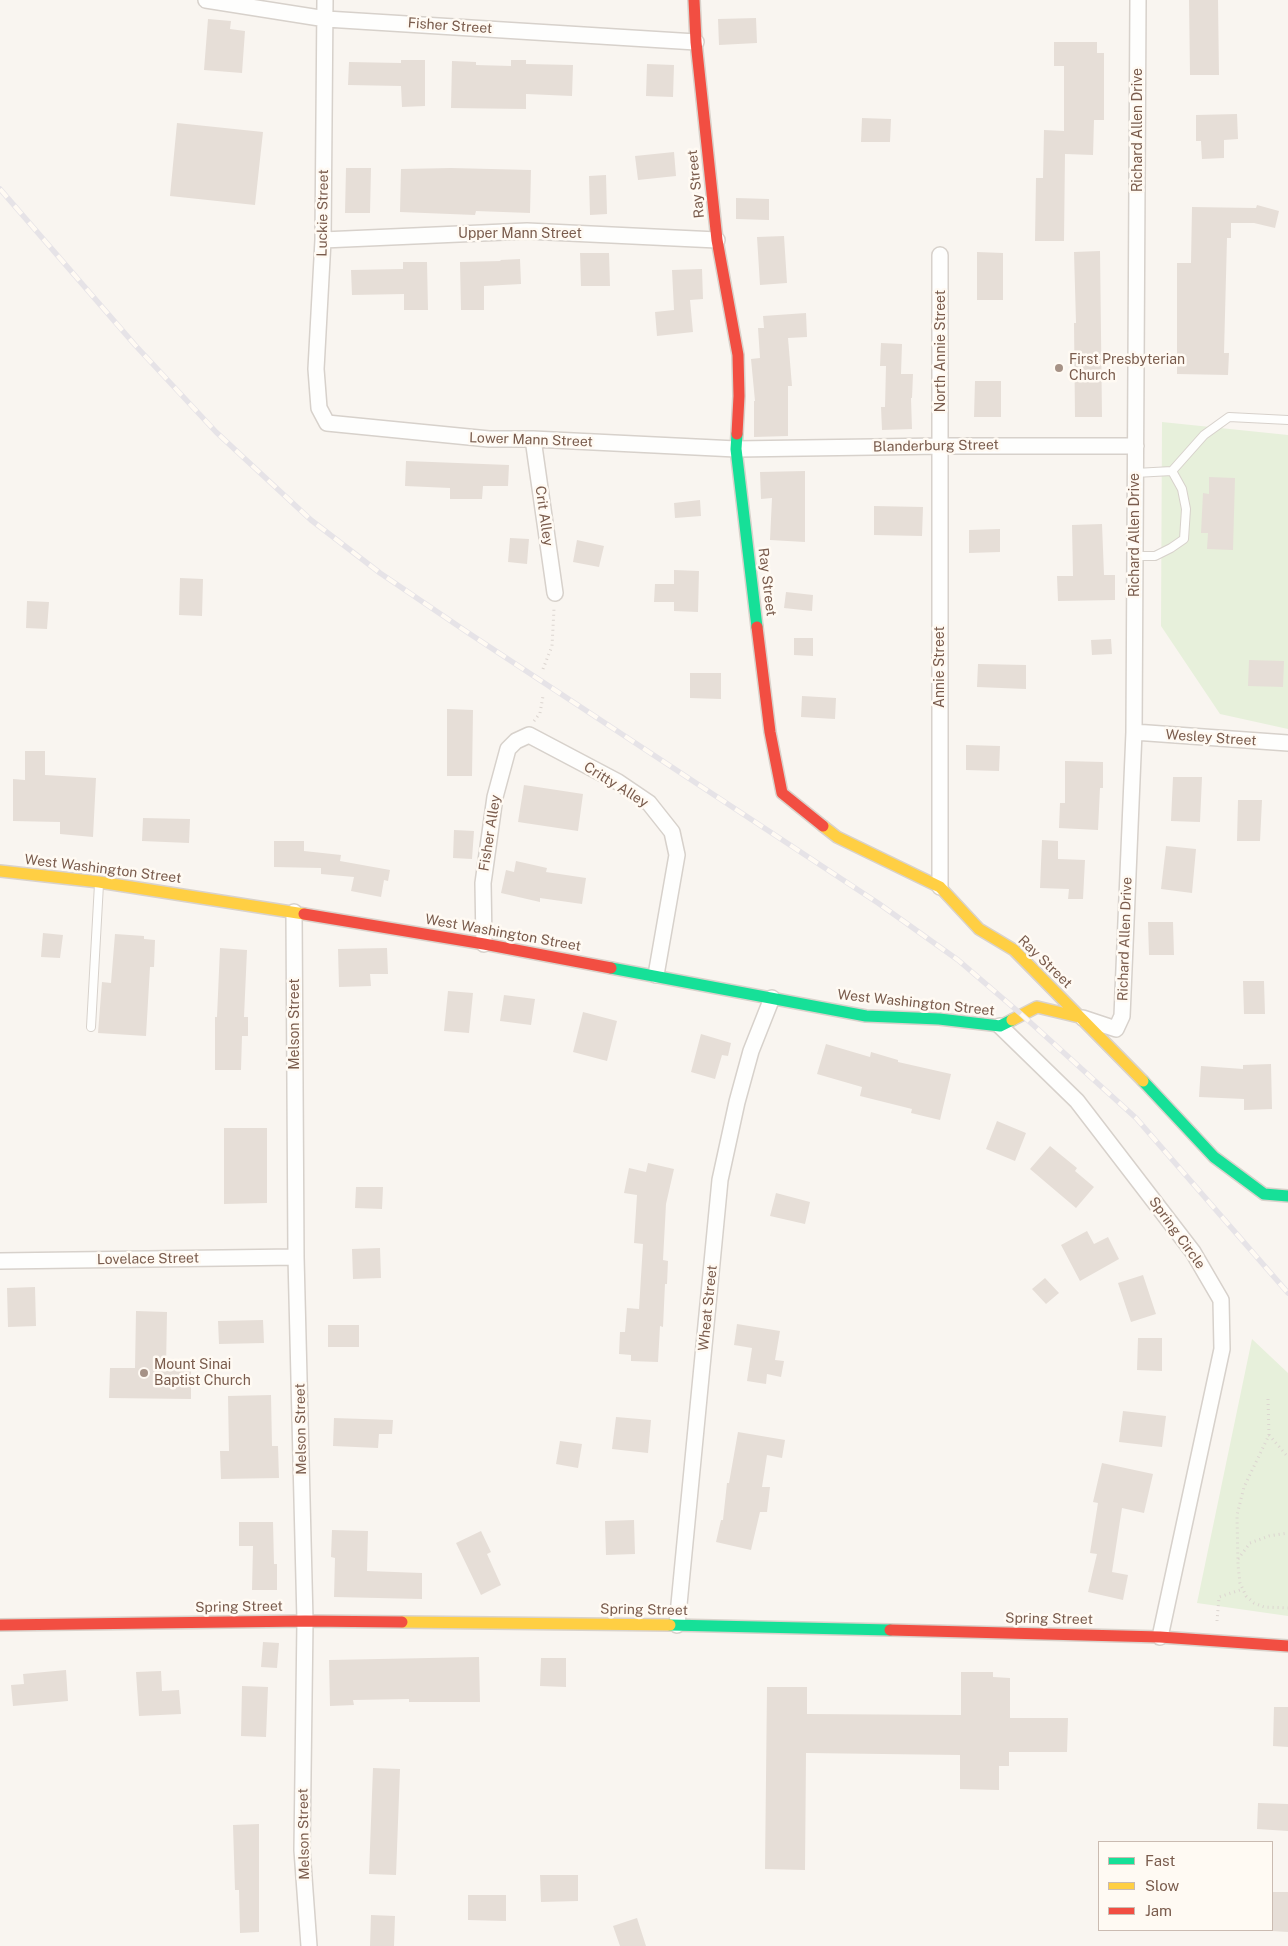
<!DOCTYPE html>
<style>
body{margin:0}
#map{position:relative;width:1288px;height:1946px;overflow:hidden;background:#f9f5f0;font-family:"Public Sans",sans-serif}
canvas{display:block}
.legend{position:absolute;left:1098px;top:1841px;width:175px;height:90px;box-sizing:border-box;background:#fffaf3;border:1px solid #cabbb1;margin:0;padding:6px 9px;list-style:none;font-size:15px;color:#7a5c4d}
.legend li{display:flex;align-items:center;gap:10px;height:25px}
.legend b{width:25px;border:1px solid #cabbb1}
</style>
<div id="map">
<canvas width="1288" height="1946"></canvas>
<ul class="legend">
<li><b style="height:6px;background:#16e098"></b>Fast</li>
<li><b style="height:6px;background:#ffcf43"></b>Slow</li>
<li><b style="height:6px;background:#f24e42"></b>Jam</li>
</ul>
</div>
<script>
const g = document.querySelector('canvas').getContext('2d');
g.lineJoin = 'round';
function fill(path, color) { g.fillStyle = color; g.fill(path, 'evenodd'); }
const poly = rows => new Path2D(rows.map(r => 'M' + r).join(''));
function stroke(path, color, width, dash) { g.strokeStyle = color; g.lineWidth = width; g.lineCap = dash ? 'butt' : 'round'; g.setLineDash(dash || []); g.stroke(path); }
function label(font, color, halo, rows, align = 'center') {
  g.font = font + ' "Public Sans",sans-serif'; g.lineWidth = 5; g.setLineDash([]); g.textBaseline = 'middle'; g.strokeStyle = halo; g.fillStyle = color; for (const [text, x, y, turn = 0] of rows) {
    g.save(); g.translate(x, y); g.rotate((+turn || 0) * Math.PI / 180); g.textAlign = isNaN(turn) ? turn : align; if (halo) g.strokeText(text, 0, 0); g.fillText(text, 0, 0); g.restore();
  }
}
const green = poly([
 [1162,422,1288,435,1288,729,1220,714,1161,626],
 [1252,1339,1288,1373,1288,1616,1197,1603]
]);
const building = poly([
 [1189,0,1218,0,1219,75,1190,75],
 [756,18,757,43,719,45,718,19],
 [208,19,231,21,230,29,245,31,242,73,204,70],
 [1054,42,1097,42,1097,53,1104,53,1104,120,1094,120,1093,155,1065,154,1064,241,1035,241,1036,178,1043,178,1044,130,1064,131,1064,66,1054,66],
 [401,60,425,60,425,106,402,107,401,86,348,85,349,62,401,63],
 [511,60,526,60,526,64,573,65,572,96,526,94,526,109,451,108,452,61,476,62,476,65,511,66],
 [647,64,674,65,673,97,646,96],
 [1237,114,1238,139,1224,140,1224,158,1202,159,1201,141,1196,141,1196,115],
 [862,118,891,119,890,142,861,142],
 [177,123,263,132,255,205,170,196],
 [674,152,676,176,638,180,635,156],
 [346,168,371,168,370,213,345,213],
 [451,168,531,170,530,213,476,211,475,215,400,212,401,169],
 [606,175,607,214,590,215,589,176],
 [736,198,769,199,769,220,736,219],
 [1257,205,1279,211,1275,228,1254,223,1231,223,1231,238,1227,238,1224,353,1229,353,1228,375,1177,374,1177,263,1191,263,1192,207,1256,208],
 [784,236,787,283,760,285,757,237],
 [1100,251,1102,417,1075,417,1074,323,1076,323,1074,252],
 [977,252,1003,253,1003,300,977,300],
 [580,253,609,253,610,286,581,286],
 [520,259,521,284,484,286,484,310,461,310,460,262,501,261,500,260],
 [403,262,427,262,428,310,404,310,404,294,352,295,351,270,403,269],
 [702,269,703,299,690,300,693,332,657,336,655,312,674,310,672,270],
 [806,313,807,337,788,338,792,386,788,386,788,436,754,437,754,401,755,401,751,359,760,358,758,328,764,328,763,316],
 [881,343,902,344,901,374,913,374,912,398,911,398,912,429,882,430,881,407,885,407,886,366,880,366],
 [975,381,1001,381,1001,417,974,417],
 [406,461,509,465,508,486,483,486,482,499,450,499,450,488,405,486],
 [805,471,805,542,770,540,772,498,761,499,760,472],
 [1209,477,1235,478,1233,550,1207,549,1208,533,1201,533,1203,493,1209,494],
 [700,500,701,516,675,518,674,503],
 [874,506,923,507,922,536,874,535],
 [1102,524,1104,575,1115,575,1115,600,1058,601,1057,576,1073,576,1072,525],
 [1000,529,1000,552,969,553,969,530],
 [510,538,529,539,527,564,508,562],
 [577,540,604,546,599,567,573,562],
 [674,570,699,571,698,612,674,611,674,602,654,602,655,584,674,584],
 [180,578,203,579,202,616,179,615],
 [786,592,813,595,812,611,784,608],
 [27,601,49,602,47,629,26,628],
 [794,638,813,638,813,656,794,655],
 [1111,639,1112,654,1092,655,1091,640],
 [1249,660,1284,661,1283,687,1248,686],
 [978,664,1026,665,1026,689,977,687],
 [690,673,721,673,721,699,690,698],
 [802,696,836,698,835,719,801,717],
 [447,709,473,710,472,776,447,776],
 [966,745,1000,746,999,771,966,770],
 [25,751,45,751,45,775,96,778,93,837,60,834,60,822,13,821,13,779,25,780],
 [1065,761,1103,762,1103,788,1100,788,1098,830,1059,828,1060,803,1065,803],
 [1173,777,1202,777,1200,822,1171,821],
 [524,785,583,794,578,831,518,822],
 [1238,800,1262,800,1260,841,1237,841],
 [143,818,190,819,189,843,142,841],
 [454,830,474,831,472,859,453,858],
 [1042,840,1058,841,1058,859,1085,860,1083,899,1068,899,1069,889,1040,888],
 [274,841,304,841,304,851,341,855,340,861,390,870,388,881,384,880,381,897,351,891,354,877,321,874,321,868,274,867],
 [1166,846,1196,849,1192,893,1161,889],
 [516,861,547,868,546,872,586,878,582,904,540,898,540,902,501,893,506,870,514,872],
 [1148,922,1173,922,1174,955,1149,955],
 [43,933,63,935,60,958,41,957],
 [115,934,144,936,144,939,155,940,154,967,150,967,146,1036,98,1033,102,982,111,983],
 [220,948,247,950,244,1017,248,1017,248,1036,242,1036,241,1070,215,1070,215,1017,217,1017],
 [387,948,388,974,370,974,371,986,339,987,338,949],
 [1243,981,1264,981,1265,1014,1244,1014],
 [448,991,473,993,469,1033,444,1031],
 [504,995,535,999,531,1025,500,1021],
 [583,1012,617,1021,607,1061,573,1052],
 [701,1034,731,1043,728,1056,722,1055,715,1079,691,1072],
 [826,1044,870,1057,871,1052,898,1060,898,1062,951,1074,940,1120,911,1113,912,1109,860,1096,862,1087,817,1074],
 [1271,1064,1272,1109,1244,1110,1244,1099,1199,1097,1201,1066,1243,1069,1243,1065],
 [997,1121,1026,1133,1015,1161,986,1149],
 [224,1128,267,1128,267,1203,224,1204],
 [1050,1146,1077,1168,1075,1171,1094,1187,1076,1208,1030,1169],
 [648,1163,674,1169,666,1204,663,1260,668,1261,667,1284,665,1284,663,1327,660,1326,658,1362,631,1361,631,1355,619,1354,620,1332,625,1332,627,1308,639,1309,643,1244,634,1243,637,1195,624,1193,629,1168,646,1172],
 [356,1187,383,1187,382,1209,355,1208],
 [776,1193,810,1202,805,1224,770,1216],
 [1087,1231,1094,1244,1108,1237,1119,1259,1080,1281,1061,1245],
 [380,1248,381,1278,353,1279,352,1249],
 [1143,1275,1156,1314,1131,1322,1118,1283],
 [1045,1278,1059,1293,1046,1304,1032,1289],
 [35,1287,36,1326,8,1327,7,1288],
 [136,1311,167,1312,166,1369,191,1370,191,1399,109,1398,110,1368,135,1368],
 [263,1320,264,1343,219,1344,218,1321],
 [737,1324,780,1331,775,1360,784,1361,781,1377,767,1374,766,1384,747,1381,752,1348,734,1345],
 [328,1325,359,1325,359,1347,328,1347],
 [1138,1338,1162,1338,1162,1371,1137,1370],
 [271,1395,272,1446,278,1446,279,1478,221,1479,220,1451,229,1451,228,1396],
 [1123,1411,1166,1416,1162,1447,1119,1442],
 [616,1417,651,1420,648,1453,612,1449],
 [334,1418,393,1420,392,1434,379,1434,378,1448,333,1446],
 [738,1432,785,1440,782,1458,767,1455,762,1487,770,1487,767,1512,760,1512,751,1550,716,1542,721,1520,723,1520,727,1483,729,1483],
 [560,1441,582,1444,578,1468,556,1464],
 [1102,1463,1153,1474,1144,1513,1122,1508,1112,1572,1128,1575,1123,1600,1088,1592,1097,1554,1090,1553,1098,1503,1093,1502],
 [634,1520,635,1554,606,1555,605,1521],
 [239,1522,273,1522,274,1564,277,1564,277,1590,252,1590,253,1546,239,1546],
 [332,1530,368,1531,367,1571,422,1573,422,1599,334,1597,335,1558,331,1557],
 [481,1531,491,1552,487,1554,501,1585,481,1595,456,1543],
 [263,1642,279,1643,277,1668,261,1667],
 [479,1657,480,1702,409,1702,409,1699,353,1700,354,1705,330,1706,329,1660],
 [541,1658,566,1658,566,1687,540,1686],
 [66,1670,68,1701,13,1706,11,1685,24,1684,23,1674],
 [161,1671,162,1691,179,1690,181,1714,139,1716,136,1672],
 [961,1672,993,1672,993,1677,1010,1678,1010,1718,1068,1718,1067,1752,1009,1752,1009,1766,999,1766,999,1790,960,1789,960,1755,806,1753,805,1870,765,1869,767,1687,807,1687,807,1714,961,1715],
 [242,1686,268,1687,266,1737,241,1736],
 [1274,1707,1288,1707,1288,1747,1273,1746],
 [373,1768,400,1769,396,1875,369,1874],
 [1258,1803,1288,1804,1288,1831,1257,1829],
 [259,1824,259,1932,240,1933,239,1890,235,1890,233,1825],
 [540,1875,578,1875,578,1901,541,1902],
 [1272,1892,1288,1892,1288,1932,1272,1931],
 [468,1895,506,1895,506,1921,468,1920],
 [371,1915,395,1916,394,1946,370,1946],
 [637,1918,646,1946,620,1946,613,1926]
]);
const path = poly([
 [543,669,552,646,554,609],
 [534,721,540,713,543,696],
 [1268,1399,1269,1435,1244,1487,1237,1515,1238,1565,1240,1583,1246,1596,1254,1603,1264,1607,1288,1608],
 [1269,1435,1288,1457],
 [1238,1559,1250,1543,1269,1536,1288,1533],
 [1217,1621,1219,1597,1243,1589]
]);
const lane = poly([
 [1135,473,1172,471,1204,435,1229,417,1288,420],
 [1135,556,1155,556,1171,548,1184,539,1186,509,1182,489,1172,471],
 [91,1027,99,884]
]);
const street = poly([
 [206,0,326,19,696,42],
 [325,0,323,240,316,369,319,408,327,423,489,439,533,439,736,449,941,446,1136,446],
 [323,240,527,231,717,240],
 [533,439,555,593],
 [1134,732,1288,743],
 [940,887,940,255],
 [294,912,296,1257,305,1621,302,1850,309,1946],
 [484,944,483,883,495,797,508,749,516,741,529,735,618,782,649,803,672,832,677,855,656,975],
 [1083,1018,1116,1029,1122,1016,1134,732,1138,0],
 [1000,1026,1077,1101,1193,1252,1221,1300,1222,1349,1160,1637],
 [0,1261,296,1257],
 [677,1625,720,1180,737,1102,751,1051,772,998]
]);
const fast = poly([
 [737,434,736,449,757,627],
 [611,968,866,1016,939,1019,1000,1026,1012,1020],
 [1143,1081,1214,1157,1264,1194,1288,1196],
 [670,1625,890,1630]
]);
const slow = poly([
 [823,826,837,837,940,887,979,929,1014,950,1143,1081],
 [0,871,99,882,304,914],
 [1012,1020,1037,1007,1079,1017],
 [402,1622,670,1625]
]);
const jam = poly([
 [694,0,696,42,717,240,738,355,739,396,737,434],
 [757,627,770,732,782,793,823,826],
 [304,914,484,944,611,968],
 [0,1625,305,1621,402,1622],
 [890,1630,1160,1637,1288,1646]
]);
const rail = poly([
 [0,189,135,345,216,432,311,520,380,573,470,634,878,903,958,960,1021,1014,1136,1118,1288,1293]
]);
const markers = [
 [1059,368,5,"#a69286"],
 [144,1373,5,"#a69286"]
];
const streetNames = [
 ["Fisher Street",450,26,4],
 ["Richard Allen Drive",1138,130,-90],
 ["Ray Street",696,184,-96],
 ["Luckie Street",323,213,-89],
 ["Upper Mann Street",520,234],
 ["North Annie Street",941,351,-90],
 ["Lower Mann Street",531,440,2],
 ["Blanderburg Street",936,446,-1],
 ["Crit Alley",544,516,82],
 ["Richard Allen Drive",1135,535,-90],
 ["Ray Street",767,582,83],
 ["Annie Street",940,667,-90],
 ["Wesley Street",1211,738,4],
 ["Critty Alley",616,785,32],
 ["Fisher Alley",490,833,-81],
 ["West Washington Street",103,869,7],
 ["West Washington Street",503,933,10],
 ["Richard Allen Drive",1125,939,-88],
 ["Ray Street",1045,962,44],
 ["West Washington Street",916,1003,6],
 ["Melson Street",295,1024,-90],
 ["Spring Circle",1177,1233,54],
 ["Lovelace Street",148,1259,-1],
 ["Wheat Street",708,1308,-84],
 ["Melson Street",301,1429,-91],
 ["Spring Street",239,1607,-1],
 ["Spring Street",644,1610,1],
 ["Spring Street",1049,1619,1],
 ["Melson Street",304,1834,-91]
];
const poiNames = [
 ["First Presbyterian",1069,360],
 ["Church",1069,376],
 ["Mount Sinai",154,1365],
 ["Baptist Church",154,1381]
];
fill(green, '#e7f0db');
fill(building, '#e6ded7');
stroke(lane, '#d7d1cb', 10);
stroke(street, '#d7d1cb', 18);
stroke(fast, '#d9d2cb', 14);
stroke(slow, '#d9d2cb', 14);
stroke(jam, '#d9d2cb', 14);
stroke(path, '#dcd5d0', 3, [1, 4]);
stroke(lane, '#fefefd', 8);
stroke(street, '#fefefd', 15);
stroke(fast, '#16e098', 11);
stroke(slow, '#ffcf43', 11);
stroke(jam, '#f24e42', 11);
stroke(rail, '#e6e3e7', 5.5);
stroke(rail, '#fffaf3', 4, [11]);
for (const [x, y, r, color] of markers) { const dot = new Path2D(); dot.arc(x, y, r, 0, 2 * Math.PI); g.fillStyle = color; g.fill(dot); stroke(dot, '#fffaf3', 2); }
label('14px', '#7a5c4d', '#fffaf3', streetNames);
label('14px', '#7a5c4d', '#fffaf3', poiNames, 'left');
</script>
